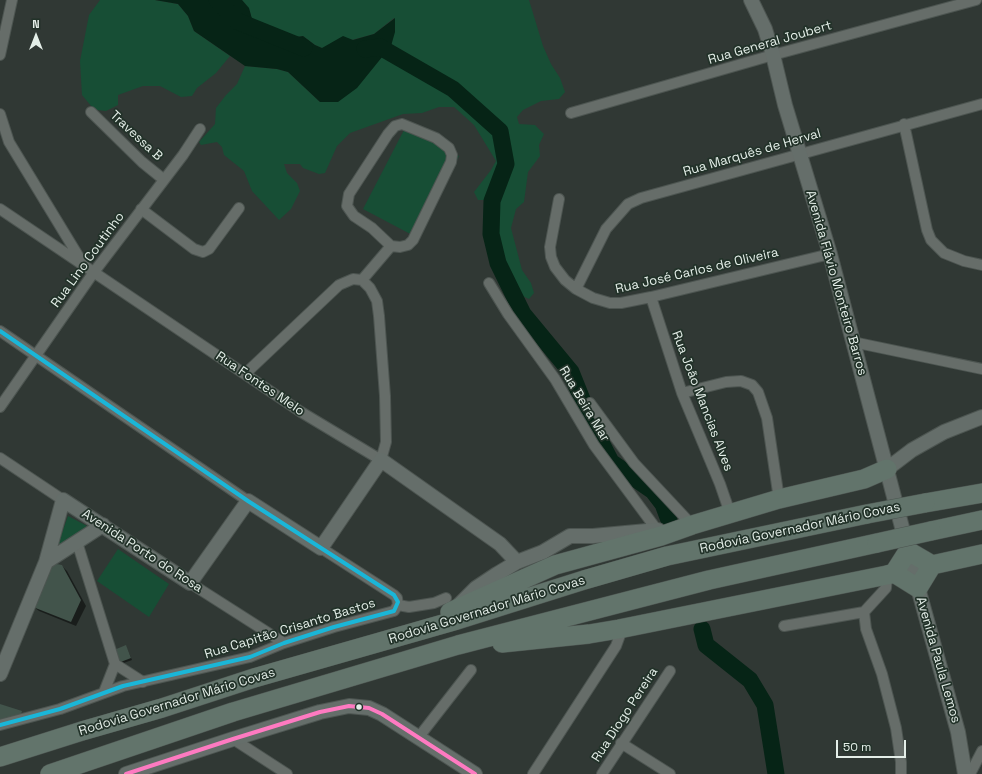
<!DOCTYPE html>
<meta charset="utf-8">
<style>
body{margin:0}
#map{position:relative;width:982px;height:774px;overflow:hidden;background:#303834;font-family:"Space Grotesk",sans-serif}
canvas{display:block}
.north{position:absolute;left:16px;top:16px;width:40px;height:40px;-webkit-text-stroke:3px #223229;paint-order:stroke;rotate:0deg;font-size:11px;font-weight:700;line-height:16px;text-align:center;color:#e4eee8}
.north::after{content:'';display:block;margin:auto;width:14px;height:18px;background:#e4eee8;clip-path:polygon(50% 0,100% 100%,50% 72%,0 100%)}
.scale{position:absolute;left:836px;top:740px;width:70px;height:18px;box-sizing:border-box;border:2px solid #e4eee8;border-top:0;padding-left:5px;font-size:12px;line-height:14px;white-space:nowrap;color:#e4eee8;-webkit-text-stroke:3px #223229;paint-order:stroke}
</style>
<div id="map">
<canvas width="982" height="774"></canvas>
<div class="north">N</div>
<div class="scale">50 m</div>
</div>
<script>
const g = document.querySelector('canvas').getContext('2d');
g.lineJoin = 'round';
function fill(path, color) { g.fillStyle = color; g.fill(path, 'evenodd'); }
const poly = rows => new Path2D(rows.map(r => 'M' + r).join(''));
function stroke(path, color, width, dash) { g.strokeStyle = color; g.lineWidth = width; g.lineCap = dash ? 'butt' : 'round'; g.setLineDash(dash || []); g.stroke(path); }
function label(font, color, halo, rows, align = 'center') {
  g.font = font + ' "Space Grotesk",sans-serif'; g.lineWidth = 3.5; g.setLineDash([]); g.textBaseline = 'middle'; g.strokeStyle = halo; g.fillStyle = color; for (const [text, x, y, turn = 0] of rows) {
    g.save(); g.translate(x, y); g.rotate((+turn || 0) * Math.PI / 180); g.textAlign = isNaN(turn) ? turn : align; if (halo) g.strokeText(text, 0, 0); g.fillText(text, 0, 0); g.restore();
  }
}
const green = poly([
 [100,0,155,0,178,4,188,16,194,31,230,56,216,73,197,88,192,96,181,97,160,86,143,86,118,95,118,105,106,111,97,110,92,107,82,95,80,61,89,15],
 [242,0,529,0,543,46,551,64,560,78,565,92,559,99,541,101,523,110,517,117,519,124,535,125,544,134,539,145,540,156,528,172,524,202,516,209,511,228,522,270,531,283,534,293,529,299,518,294,501,255,495,223,497,197,506,173,496,182,487,200,478,200,474,192,491,170,496,161,474,125,454,107,439,107,422,113,403,114,350,133,337,146,325,173,319,174,303,168,300,164,284,164,287,173,297,183,300,191,291,209,279,220,252,191,244,171,224,155,222,147,217,142,201,145,199,142,215,124,216,108,226,95,237,84,245,66,277,69,288,72,320,102,379,60,391,46,394,18,374,34,322,48,315,45,303,36,273,41,257,37,249,9],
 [405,128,459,156,416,237,363,209],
 [68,516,91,528,56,549],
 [118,549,169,584,149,617,97,581]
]);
const water = poly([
 [155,0,242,0,249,8,257,37,273,41,303,36,315,45,322,48,343,36,353,40,374,34,395,18,395,32,391,46,357,88,338,102,320,102,288,72,277,69,245,66,194,31,188,16,178,4]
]);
const shadow = poly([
 [62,566,67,571,86,606,76,626,39,611,34,607],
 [126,646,132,660,121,664,119,662]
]);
const river = poly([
 [217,0,237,21,304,48],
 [365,49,380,47,453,89,500,131,506,164,492,201,491,234,498,263,523,314,571,372,593,427,611,462,653,491,663,504,669,520],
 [702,629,706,645,750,680,765,705,776,774]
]);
const building = poly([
 [51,563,62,565,81,600,71,622,33,607],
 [126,645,131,658,118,663,114,650],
 [0,704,22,711,20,718,0,722]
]);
const street = poly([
 [0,55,12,0],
 [91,112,142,162,163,179],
 [571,113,773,55,976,0],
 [0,114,9,142,82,262],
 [402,124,436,138,449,148,452,155,451,162,413,240,408,245,400,247,391,246,372,228,354,216,347,206,349,194,388,134,395,126,402,124],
 [904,124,927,230,931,240,944,253,964,261,982,265],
 [559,199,550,247,551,257,555,267,565,280,576,289,593,298,610,303,621,303,651,297,830,254],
 [0,209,301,412,381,460,386,442,385,396,379,316,377,301,370,288,362,280,353,279,339,285,246,373],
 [141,209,194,249,203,252,209,249,239,208],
 [362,280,391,246],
 [489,283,508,314,555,379,594,445,660,534],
 [576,289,606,229,628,204,641,198,982,104],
 [651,297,682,393,720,484,730,513],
 [0,331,248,501],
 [853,342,982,369],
 [682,393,726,382,741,381,752,385,758,392,767,418,779,499],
 [590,403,634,463,692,525],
 [0,407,94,272,183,155,200,129],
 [0,458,63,500],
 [77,542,115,664,104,692],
 [887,575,886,588,864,612,866,629,882,674,896,728,901,762,901,774],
 [190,583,284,643],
 [398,605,409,607,434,603,446,598],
 [784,626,864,612],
 [115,664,143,682],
 [0,725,60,709,123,686,250,657,284,643,334,627,394,611,398,605,397,598,394,595,321,548],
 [418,738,471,670],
 [233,739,287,774],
 [621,743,670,774],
 [533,774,616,646,620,635,619,629],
 [602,774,670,671],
 [970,774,982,751]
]);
const secondary = poly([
 [751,0,765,29,773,55,785,105,830,254,918,588,958,732,965,774],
 [887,469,912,450,944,432,982,417],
 [46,562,103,525],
 [459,605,476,588,497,574,517,562,543,552,570,536,593,536,658,530],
 [0,674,46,562,63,500,190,583,248,501,321,548,381,460,500,544,517,562],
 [126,774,233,739,320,712,349,706,369,708,382,714,475,774]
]);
const highway = poly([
 [925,503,982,493],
 [931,531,982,520],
 [894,573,918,588,932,565],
 [450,612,555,565,661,536,692,525,779,499,864,479,887,469],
 [502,643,589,634,619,629,887,575,894,573,908,551,932,565,982,554],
 [0,757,82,731,162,708,254,678,457,620,584,580,667,556,867,514],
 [50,774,233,712,458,645,709,580,877,543]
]);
const highwayBridge = poly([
 [867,514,925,503],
 [877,543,931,531]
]);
const bus1 = poly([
 [0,331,248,501,394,595,398,602,394,611,334,627,284,643,250,657,123,686,60,709,0,725]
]);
const bus2 = poly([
 [126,774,233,739,320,712,349,706,369,708,382,714,475,774]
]);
const markers = [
 [359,707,3.5,"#e4eee8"]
];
const streetNames = [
 ["Rua General Joubert",770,43,-16],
 ["Travessa B",136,136,43],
 ["Rua Marquês de Herval",752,153,-16],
 ["Rua Lino Coutinho",88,260,-54],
 ["Rua José Carlos de Oliveira",697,271,-13],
 ["Avenida Flávio Monteiro Barros",836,283,74],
 ["Rua Fontes Melo",260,384,34],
 ["Rua João Mancias Alves",702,401,69],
 ["Rua Beira Mar",584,404,59],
 ["Rodovia Governador Mário Covas",800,528,-12],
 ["Avenida Porto do Rosa",142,551,33],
 ["Rodovia Governador Mário Covas",487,610,-17],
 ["Rua Capitão Crisanto Bastos",290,629,-17],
 ["Avenida Paula Lemos",938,660,74],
 ["Rodovia Governador Mário Covas",177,702,-17],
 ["Rua Diogo Pereira",625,715,-57]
];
fill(green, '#174e35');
fill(water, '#062416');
fill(shadow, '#0007');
stroke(river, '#062416', 17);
fill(building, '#42544b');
stroke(street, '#4d5551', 12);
stroke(secondary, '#4d5551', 16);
stroke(highway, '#4d5551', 20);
stroke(street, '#666d69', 10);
stroke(secondary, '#656e6a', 14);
stroke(highway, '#62746b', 19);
stroke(highwayBridge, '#4d5551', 20, []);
stroke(highwayBridge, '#62746b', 19);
stroke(bus1, '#1ab6d8', 4);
stroke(bus2, '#fe7ac1', 4);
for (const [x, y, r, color] of markers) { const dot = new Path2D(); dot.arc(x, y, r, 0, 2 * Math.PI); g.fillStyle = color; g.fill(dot); stroke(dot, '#223229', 1.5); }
label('13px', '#e4eee8', '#223229', streetNames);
</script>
